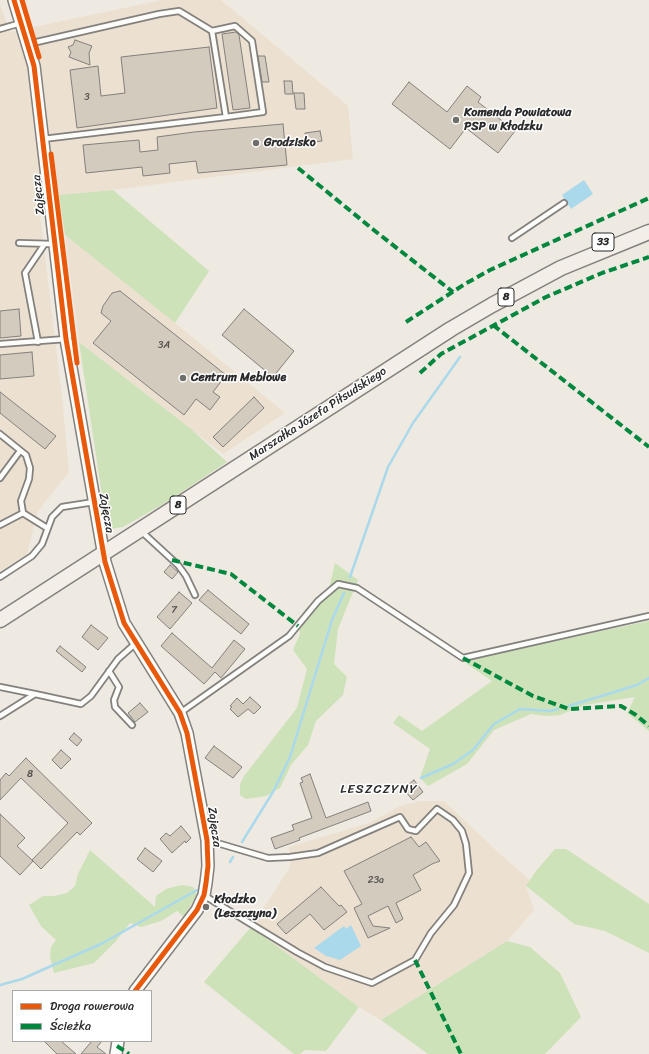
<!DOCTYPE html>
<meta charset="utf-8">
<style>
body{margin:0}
#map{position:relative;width:649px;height:1054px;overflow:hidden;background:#eee9e1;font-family:Sriracha,sans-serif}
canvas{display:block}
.legend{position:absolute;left:12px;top:990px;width:140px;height:52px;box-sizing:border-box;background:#fff;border:1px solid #aaa;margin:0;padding:5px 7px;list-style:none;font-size:12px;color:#2b2b2b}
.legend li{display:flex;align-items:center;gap:8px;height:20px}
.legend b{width:20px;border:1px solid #aaa}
</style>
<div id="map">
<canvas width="649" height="1054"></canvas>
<ul class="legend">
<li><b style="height:5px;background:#e8590c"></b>Droga rowerowa</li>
<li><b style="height:5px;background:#00873e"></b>Ścieżka</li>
</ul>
</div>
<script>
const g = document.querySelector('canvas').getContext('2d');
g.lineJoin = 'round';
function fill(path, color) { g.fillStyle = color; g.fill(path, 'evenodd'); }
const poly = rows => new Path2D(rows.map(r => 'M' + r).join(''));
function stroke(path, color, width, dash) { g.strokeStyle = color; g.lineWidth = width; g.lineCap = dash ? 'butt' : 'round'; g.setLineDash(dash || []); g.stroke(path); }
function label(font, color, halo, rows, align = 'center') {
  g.font = font + ' Sriracha,sans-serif'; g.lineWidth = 3; g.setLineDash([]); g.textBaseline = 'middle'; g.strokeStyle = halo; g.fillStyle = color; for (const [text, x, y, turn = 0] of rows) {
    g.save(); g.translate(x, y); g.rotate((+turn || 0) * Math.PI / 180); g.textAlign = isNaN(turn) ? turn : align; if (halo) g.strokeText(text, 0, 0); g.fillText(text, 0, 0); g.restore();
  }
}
const built = poly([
 [162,0,221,0,348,106,353,159,113,190,38,197,62,397,69,472,38,511,27,554,0,571,0,4,10,32],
 [65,235,175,323,285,413,223,454,79,342],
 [420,801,444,801,499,853,530,880,526,887,534,910,507,941,381,1020,359,1007,251,927,290,867,289,847,369,823,400,806]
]);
const green = poly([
 [113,190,209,271,175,323,65,235,59,195],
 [79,342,191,429,227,462,165,503,123,527,111,529,106,522],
 [335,563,358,580,338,629,334,664,347,677,343,695,316,721,308,745,291,765,280,788,266,796,246,799,240,795,240,784,244,776,297,708,307,669,293,650,300,634,298,622,304,611,318,596,329,589],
 [649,621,649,731,627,713,635,697,584,705,560,715,546,716,531,714,494,730,467,764,428,786,420,778,430,749,393,723,399,715,422,731,492,681,467,664,471,659],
 [555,849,566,849,649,904,649,953,605,931,574,924,526,886,536,871],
 [90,850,155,907,156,896,166,889,182,885,193,887,197,894,184,917,177,911,161,921,141,927,130,923,116,941,94,963,54,973,50,957,51,947,56,940,41,926,29,905,43,896,54,896,67,893,75,886,78,874],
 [251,927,359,1007,326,1051,305,1050,300,1054,294,1054,204,982],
 [507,941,530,947,560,973,581,1017,545,1054,428,1054,381,1020]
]);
const water = poly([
 [584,180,593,194,571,209,562,195],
 [351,925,361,946,340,960,326,956,314,948,344,926,346,929]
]);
const stream = poly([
 [350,577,388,467,413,423,460,357],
 [569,706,637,685,649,678],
 [421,778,453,764,473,750,494,724,520,709,551,711,558,709],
 [242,842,273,792,290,757,332,620,344,593],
 [230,862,233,857],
 [0,985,22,979,103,943,197,890]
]);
const building = poly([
 [236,32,239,35,250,108,233,110,222,34,236,32],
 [75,40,92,46,89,53,90,65,69,57,71,52,68,47,73,45,75,40],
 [209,47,217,108,77,128,70,70,98,66,101,96,125,93,121,57,209,47],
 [258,56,265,56,269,82,262,82,258,56],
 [284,81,292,81,293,94,285,94,284,81],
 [409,82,447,112,467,86,481,97,478,102,515,131,498,153,466,128,450,149,392,104,409,82],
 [294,93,304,93,305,109,296,109,294,93],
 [283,124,287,165,198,173,196,161,169,164,170,173,143,176,142,167,86,173,83,145,139,140,140,152,158,150,157,137,194,132,283,124],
 [320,131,322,141,307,143,305,133,320,131],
 [120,291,226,375,213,392,220,397,210,410,196,399,184,415,93,343,111,321,101,313,103,306,112,293,120,291],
 [19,309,21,336,0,338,0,311,19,309],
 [244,309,294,351,273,377,222,335,244,309],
 [32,352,34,376,0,379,0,355,32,352],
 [0,392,56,436,45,449,0,413,0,392],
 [254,397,264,408,223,447,213,437,254,397],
 [170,565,178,572,172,579,164,572,170,565],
 [208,590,249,624,241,634,199,600,208,590],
 [179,592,192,603,170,629,157,617,179,592],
 [91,625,108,638,98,650,82,637,91,625],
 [172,633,212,668,234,640,245,649,221,678,215,672,204,684,161,646,172,633],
 [60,646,86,667,82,672,56,651,60,646],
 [250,697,261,707,254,714,248,709,238,717,230,709,232,707,230,706,237,698,243,704,250,697],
 [140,703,148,712,135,722,128,713,140,703],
 [74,733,82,740,77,746,69,739,74,733],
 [214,746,242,767,233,778,205,758,214,746],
 [61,750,71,759,61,769,52,760,61,750],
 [26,758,92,823,80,835,77,832,41,869,32,860,68,823,21,778,0,800,0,780,6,773,9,776,26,758],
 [310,774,326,818,368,802,371,811,299,838,300,840,275,849,271,838,294,830,292,825,312,818,300,783,303,782,301,778,310,774],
 [414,780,423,792,413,800,403,789,414,780],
 [0,814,25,838,17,846,33,861,20,875,0,856,0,814],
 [181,826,191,838,186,843,185,841,172,853,160,839,166,833,170,836,181,826],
 [411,837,419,847,426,842,440,861,432,864,413,875,421,890,396,903,403,919,396,923,388,906,368,916,373,926,390,928,368,938,354,908,362,904,344,871,411,837],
 [145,848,162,861,153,872,137,859,145,848],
 [321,887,339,906,341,905,347,912,324,930,310,914,286,934,277,924,321,887],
 [44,1041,61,1041,76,1054,57,1054,44,1041],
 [92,1041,102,1041,97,1047,106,1054,81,1054,92,1041]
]);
const service = poly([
 [0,29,21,23],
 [28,44,159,14,179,11,212,31],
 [43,139,226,117,263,112,252,41,235,26,212,31,226,117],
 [512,238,564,203],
 [19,243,54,244],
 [38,342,25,273,44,245],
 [0,344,66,339],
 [0,434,26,455,30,468,29,479,21,501,23,513,47,528],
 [0,478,20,451],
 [0,525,23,513],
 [141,531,178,565,186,576,195,595],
 [0,577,32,556,42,544,52,517,62,507,94,502],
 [109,671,119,687,114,700,115,707,132,725],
 [0,687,35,694],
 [180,713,289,636,318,601,338,584,357,588,463,658,649,616],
 [0,716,35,694,81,704,91,696,118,659,136,643],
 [205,896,297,952,325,967,372,983,415,960,431,933,454,905,469,873,466,844,462,831,453,820,437,809,416,831,408,829,400,817,318,853,290,857,268,858,207,840]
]);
const tertiary = poly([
 [14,0,34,66,66,339,105,562,124,623,180,713,187,733,207,840,208,866,206,883,204,895,197,910,135,991],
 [116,1054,118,1041]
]);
const trunk = poly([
 [0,620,451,329,492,305,561,268,649,232]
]);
const quiet = poly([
 [298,168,375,231,453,292],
 [406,322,465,284,490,270,649,198],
 [493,325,649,447],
 [420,373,441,354,546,297,602,273,649,257],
 [172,560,231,574,298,626],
 [463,658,533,696,569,709,621,706,636,715,649,726],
 [415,960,461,1054],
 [117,1046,129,1054]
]);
const cycleway = poly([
 [14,0,34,66,66,339,105,562,124,623,180,713,187,733,207,840,208,866,206,883,204,895,197,910,135,991],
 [22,0,39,57],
 [51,154,77,363]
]);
const markers = [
 [456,120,4,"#6f6e6b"],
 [256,143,4,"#6f6e6b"],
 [183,378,4,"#6f6e6b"],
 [206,907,4,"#6f6e6b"]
];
const numberNames = [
 ["3",87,97],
 ["3A",164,345],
 ["7",174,610],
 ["8",30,774],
 ["23a",376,880]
];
const shields = [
 [603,242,22],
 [506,297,16],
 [178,505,16]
];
const shieldNames = [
 ["33",603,242],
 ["8",506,297],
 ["8",178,505]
];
const poiNames = [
 ["Komenda Powiatowa",464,113],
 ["PSP w Kłodzku",464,127],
 ["Grodzisko",264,143],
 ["Centrum Meblowe",191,378],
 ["Kłodzko",214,900],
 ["(Leszczyna)",214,914]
];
const streetNames = [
 ["Zajęcza",39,195,-96],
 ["Marszałka Józefa Piłsudskiego",318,414,-33],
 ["Zajęcza",106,513,80],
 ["Zajęcza",214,827,82]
];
const neighbourhoodNames = [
 ["LESZCZYNY",379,790]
];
fill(built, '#ece1d1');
fill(green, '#cde2b9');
fill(water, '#abd9ec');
stroke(stream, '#abd9ec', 2.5);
fill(building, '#d4cbbf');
stroke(building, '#83807d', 1);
stroke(service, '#83807d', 8);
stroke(tertiary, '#83807d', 14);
stroke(trunk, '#83807d', 17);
stroke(service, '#fcfcfa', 4.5);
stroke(tertiary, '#fcfcfa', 11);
stroke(trunk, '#f3eee7', 14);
stroke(quiet, '#00873e', 4, [8, 4]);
stroke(cycleway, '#e8590c', 5);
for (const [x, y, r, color] of markers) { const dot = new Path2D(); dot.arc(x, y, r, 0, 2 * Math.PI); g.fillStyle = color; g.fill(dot); stroke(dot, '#fff', 1.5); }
label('10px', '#555350', null, numberNames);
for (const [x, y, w] of shields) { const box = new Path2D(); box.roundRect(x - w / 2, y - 9, w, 18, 3); g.fillStyle = '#fff'; g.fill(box); stroke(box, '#2b2b2b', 1); }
label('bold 11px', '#2b2b2b', null, shieldNames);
label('bold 12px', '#2b2b2b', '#fff', poiNames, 'left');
label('12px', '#2b2b2b', '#fff', streetNames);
g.letterSpacing = '1px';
label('13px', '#2b2b2b', '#fff', neighbourhoodNames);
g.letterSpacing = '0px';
</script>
